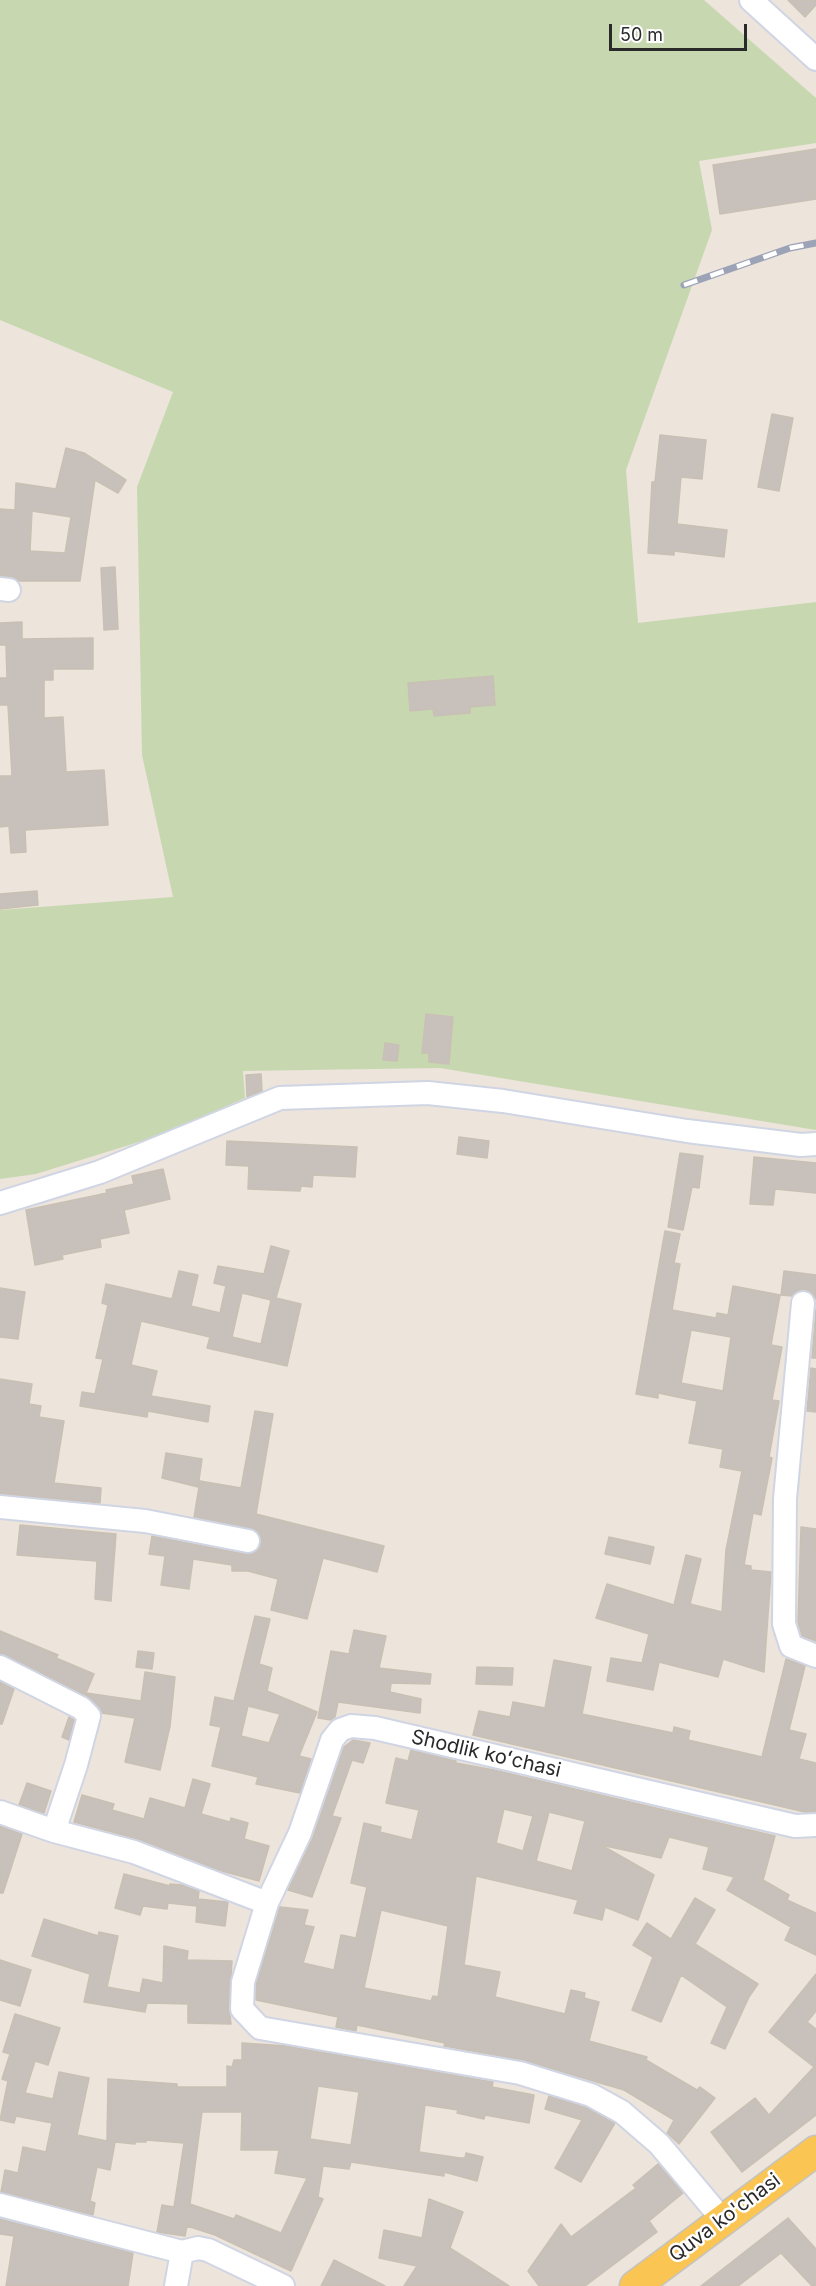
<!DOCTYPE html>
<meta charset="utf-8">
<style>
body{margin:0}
#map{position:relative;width:816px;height:2286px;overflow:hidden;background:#ede4db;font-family:Inter,sans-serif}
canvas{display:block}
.scale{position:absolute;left:609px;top:24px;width:138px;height:27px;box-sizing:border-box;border:3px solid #2a2a2a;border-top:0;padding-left:8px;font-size:18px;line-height:21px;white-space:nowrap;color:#2a2a2a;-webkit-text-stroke:4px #fff;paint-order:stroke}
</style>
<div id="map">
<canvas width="816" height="2286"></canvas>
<div class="scale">50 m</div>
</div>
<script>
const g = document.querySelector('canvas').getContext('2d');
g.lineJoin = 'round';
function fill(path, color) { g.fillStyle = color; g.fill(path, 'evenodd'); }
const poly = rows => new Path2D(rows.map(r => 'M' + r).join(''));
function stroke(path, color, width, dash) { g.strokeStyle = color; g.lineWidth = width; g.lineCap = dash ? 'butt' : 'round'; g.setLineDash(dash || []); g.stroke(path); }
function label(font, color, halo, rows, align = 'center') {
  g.font = font + ' Inter,sans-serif'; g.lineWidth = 5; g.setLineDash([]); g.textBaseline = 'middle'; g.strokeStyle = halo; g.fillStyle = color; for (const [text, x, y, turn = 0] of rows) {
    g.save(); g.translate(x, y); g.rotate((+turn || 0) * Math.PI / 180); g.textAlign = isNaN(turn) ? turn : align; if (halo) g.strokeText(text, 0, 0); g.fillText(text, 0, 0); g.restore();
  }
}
const cemetery = poly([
 [0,0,704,0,816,98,816,143,699,161,712,230,626,470,638,623,816,602,816,1130,440,1068,243,1071,245,1098,158,1136,36,1174,0,1179,0,910,173,897,142,755,137,487,173,392,0,320]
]);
const building = poly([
 [788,0,816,0,816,5,805,17,788,0],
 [816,149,816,199,720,214,713,165,816,149],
 [772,414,793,418,779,491,758,487,772,414],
 [660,435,706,440,702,479,681,477,677,524,727,530,724,557,674,551,674,555,648,553,652,482,655,482,660,435],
 [66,448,84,453,126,480,118,493,95,480,80,581,19,581,11,577,0,576,0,509,15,510,16,483,56,489,66,448],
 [32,511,71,517,65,553,30,551,32,511],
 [115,567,118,629,104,630,101,568,115,567],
 [22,622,22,639,93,638,93,669,53,669,53,680,44,680,44,718,63,717,66,772,104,770,108,825,25,830,26,852,11,853,9,826,0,827,0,776,12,776,8,705,0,705,0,678,7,678,6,645,0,645,0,623,22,622],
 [493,676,495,705,470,707,470,713,434,716,433,709,410,711,408,683,493,676],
 [37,891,38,905,0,909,0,894,37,891],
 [426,1014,453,1017,449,1064,429,1062,429,1053,422,1053,426,1014],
 [385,1043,399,1045,397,1061,383,1060,385,1043],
 [261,1074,262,1091,247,1097,246,1075,261,1074],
 [459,1137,489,1141,487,1158,457,1154,459,1137],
 [227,1141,357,1147,355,1177,313,1175,312,1187,301,1186,300,1191,248,1189,249,1166,226,1165,227,1141],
 [680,1153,703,1156,699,1188,692,1187,683,1230,668,1227,680,1153],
 [754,1157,816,1163,816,1193,775,1189,773,1205,750,1204,754,1157],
 [163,1169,170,1199,124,1210,129,1233,100,1239,101,1247,62,1255,63,1259,35,1265,26,1210,107,1193,106,1190,134,1184,132,1176,163,1169],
 [665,1231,680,1234,674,1263,680,1264,672,1310,716,1318,717,1313,728,1315,733,1286,780,1295,771,1345,782,1347,772,1400,779,1401,769,1457,772,1458,761,1515,753,1513,744,1565,751,1566,751,1570,771,1572,764,1672,723,1659,718,1677,659,1662,653,1690,607,1681,611,1658,642,1663,649,1634,596,1618,607,1584,674,1605,686,1555,701,1559,690,1604,722,1612,726,1550,742,1471,720,1467,723,1449,689,1443,697,1401,658,1393,658,1398,636,1394,665,1231],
 [691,1330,731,1337,723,1391,681,1383,691,1330],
 [271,1246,289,1251,276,1298,301,1304,287,1366,207,1348,210,1337,141,1321,131,1365,157,1371,151,1396,210,1406,208,1422,148,1411,147,1417,80,1406,82,1392,95,1394,103,1359,96,1358,108,1305,102,1303,106,1284,172,1299,179,1271,198,1275,191,1306,220,1313,226,1286,214,1283,218,1266,264,1274,271,1246],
 [242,1293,271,1300,261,1344,232,1337,242,1293],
 [784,1271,816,1275,816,1299,805,1290,797,1291,792,1296,781,1295,784,1271],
 [0,1288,25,1292,18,1339,0,1337,0,1288],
 [816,1309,816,1358,812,1358,816,1309],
 [811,1368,816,1369,816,1412,807,1411,811,1368],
 [0,1379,32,1384,29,1404,41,1406,39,1417,64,1421,54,1483,101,1488,100,1503,0,1494,0,1379],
 [255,1411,273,1414,256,1514,384,1546,377,1572,323,1558,307,1619,271,1610,278,1579,248,1571,232,1571,232,1565,193,1559,189,1589,161,1585,165,1556,149,1554,152,1536,245,1554,259,1549,261,1537,256,1530,194,1517,200,1481,241,1488,255,1411],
 [166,1453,202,1459,198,1487,162,1478,166,1453],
 [20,1525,116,1534,111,1601,95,1599,97,1561,17,1555,20,1525],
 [801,1527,816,1529,816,1641,802,1636,798,1622,801,1527],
 [609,1537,654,1547,650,1564,605,1554,609,1537],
 [255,1616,270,1619,259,1664,272,1668,267,1691,317,1712,299,1756,311,1759,300,1793,256,1784,258,1777,212,1766,221,1727,210,1725,215,1697,234,1701,255,1616],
 [248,1706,280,1714,269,1743,241,1736,248,1706],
 [354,1630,386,1636,379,1668,431,1674,430,1684,391,1683,390,1692,421,1699,420,1713,338,1702,335,1717,331,1720,318,1718,331,1651,349,1654,354,1630],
 [0,1631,58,1655,56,1658,94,1674,86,1693,141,1701,145,1672,175,1677,170,1726,160,1770,125,1762,135,1718,102,1713,87,1696,0,1654,0,1631],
 [138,1651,154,1653,152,1669,136,1667,138,1651],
 [786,1659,805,1666,789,1730,806,1734,799,1759,816,1763,816,1812,805,1812,473,1735,479,1711,510,1717,513,1702,545,1708,554,1660,591,1667,582,1714,673,1733,674,1727,690,1731,688,1740,762,1757,786,1659],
 [477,1667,513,1668,512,1685,476,1684,477,1667],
 [0,1682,14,1689,2,1724,0,1724,0,1682],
 [69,1717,74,1720,69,1740,62,1737,69,1717],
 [353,1740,370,1743,363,1763,352,1760,332,1816,341,1818,312,1897,288,1890,313,1837,344,1747,353,1740],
 [411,1750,456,1761,456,1763,494,1770,775,1836,763,1880,789,1895,787,1900,816,1913,816,1955,785,1940,791,1927,727,1890,734,1877,703,1869,709,1847,669,1837,661,1858,601,1845,654,1875,638,1920,605,1907,602,1920,574,1913,578,1900,476,1876,464,1965,500,1972,495,1997,565,2014,571,1990,585,1993,584,1998,599,2002,589,2041,647,2057,646,2060,697,2090,700,2087,715,2098,679,2144,667,2133,674,2120,624,2090,522,2060,444,2046,445,2043,357,2025,356,2031,336,2027,338,2017,256,2000,256,1984,280,1907,308,1910,304,1925,314,1927,303,1963,334,1970,341,1935,356,1938,367,1887,351,1883,364,1823,381,1827,380,1832,412,1840,419,1810,386,1803,396,1758,408,1761,411,1750],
 [504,1809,533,1816,523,1851,496,1843,504,1809],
 [549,1812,585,1821,572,1871,536,1861,549,1812],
 [381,1910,448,1926,438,1997,433,1996,431,2001,364,1988,381,1910],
 [193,1779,210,1784,201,1814,230,1822,231,1818,248,1823,244,1839,269,1846,259,1881,218,1870,138,1839,74,1822,82,1795,114,1804,112,1810,144,1819,150,1798,185,1808,193,1779],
 [27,1783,51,1791,44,1813,19,1805,27,1783],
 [0,1826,22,1834,3,1893,0,1893,0,1826],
 [124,1874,170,1886,170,1884,182,1885,199,1891,198,1899,228,1902,225,1926,196,1922,197,1906,168,1903,167,1909,143,1906,140,1915,115,1908,124,1874],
 [695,1898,715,1910,695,1944,758,1984,749,1997,725,2049,711,2043,727,2007,681,1975,661,2022,632,2010,653,1957,633,1945,647,1923,671,1939,695,1898],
 [44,1919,98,1936,99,1932,118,1936,107,1987,140,1993,143,1979,163,1983,164,1946,188,1951,187,1960,232,1961,229,2008,231,2024,188,2023,188,2004,147,2003,145,2012,84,2002,90,1974,32,1956,44,1919],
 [0,1960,31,1970,20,2006,0,2000,0,1960],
 [816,1974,816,2011,807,2022,816,2029,816,2115,742,2172,711,2132,755,2098,769,2115,814,2067,769,2032,816,1974],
 [15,2014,60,2028,48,2065,35,2061,25,2093,53,2099,59,2072,89,2078,77,2135,107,2141,108,2079,177,2084,177,2087,227,2087,227,2066,232,2067,234,2060,242,2060,242,2043,287,2046,493,2082,492,2087,534,2095,529,2123,485,2115,484,2119,457,2113,458,2110,425,2105,419,2152,460,2158,465,2158,466,2153,483,2157,477,2181,444,2172,444,2176,351,2162,349,2169,323,2166,318,2197,323,2199,291,2271,215,2235,187,2226,185,2236,157,2232,162,2205,174,2207,184,2143,146,2140,146,2142,135,2142,135,2144,115,2142,110,2170,97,2167,90,2201,95,2203,93,2215,1,2192,5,2170,18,2173,23,2147,46,2152,52,2123,16,2116,14,2123,0,2120,8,2081,2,2079,10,2054,3,2052,15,2014],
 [318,2086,359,2092,351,2145,310,2139,318,2086],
 [202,2112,242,2112,241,2150,279,2150,275,2173,307,2178,281,2233,236,2215,234,2219,190,2204,202,2112],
 [549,2096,586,2107,615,2123,581,2182,555,2168,582,2120,545,2109,549,2096],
 [658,2164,683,2193,649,2221,657,2232,585,2286,539,2286,528,2271,561,2224,571,2237,636,2188,633,2185,658,2164],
 [429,2199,463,2212,450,2248,509,2286,404,2286,417,2266,379,2258,384,2230,422,2238,429,2199],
 [788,2218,816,2249,816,2286,812,2286,781,2253,738,2286,701,2286,788,2218],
 [0,2219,133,2253,128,2286,6,2286,14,2236,0,2234,0,2219],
 [334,2260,385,2286,321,2286,334,2260]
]);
const minor = poly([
 [751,0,816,59],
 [0,589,9,590],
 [0,1203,100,1172,280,1098,428,1093,503,1101,687,1131,801,1145,816,1144],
 [803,1303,785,1499,784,1624,791,1646,816,1656],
 [0,1507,145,1521,248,1541],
 [0,1667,81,1708,89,1716,76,1765,54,1831],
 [0,1812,54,1831,134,1852,267,1903],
 [0,2205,182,2252,198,2248,208,2250,283,2286],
 [722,2219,659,2144,622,2112,591,2095,520,2073,260,2028,242,2009,243,1982,267,1903,300,1833,332,1740,340,1730,351,1726,375,1728,795,1826,816,1825],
 [176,2286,182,2252]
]);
const major = poly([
 [635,2286,816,2151]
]);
const rail = poly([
 [684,285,790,248,816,243]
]);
const streetNames = [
 ["Shodlik koʻchasi",486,1754,13],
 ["Quva ko'chasi",725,2218,-37]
];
fill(cemetery, '#c7d8b1');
fill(building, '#c8c1bb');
stroke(building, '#c9c0b4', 1.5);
stroke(minor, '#d0d5e4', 26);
stroke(major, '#c3c3c3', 33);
stroke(minor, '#fff', 22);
stroke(major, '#fac553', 30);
stroke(rail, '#9da3b6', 7);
stroke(rail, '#fff', 4.5, [14]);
label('20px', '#2a2a2a', '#fff', streetNames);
</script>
